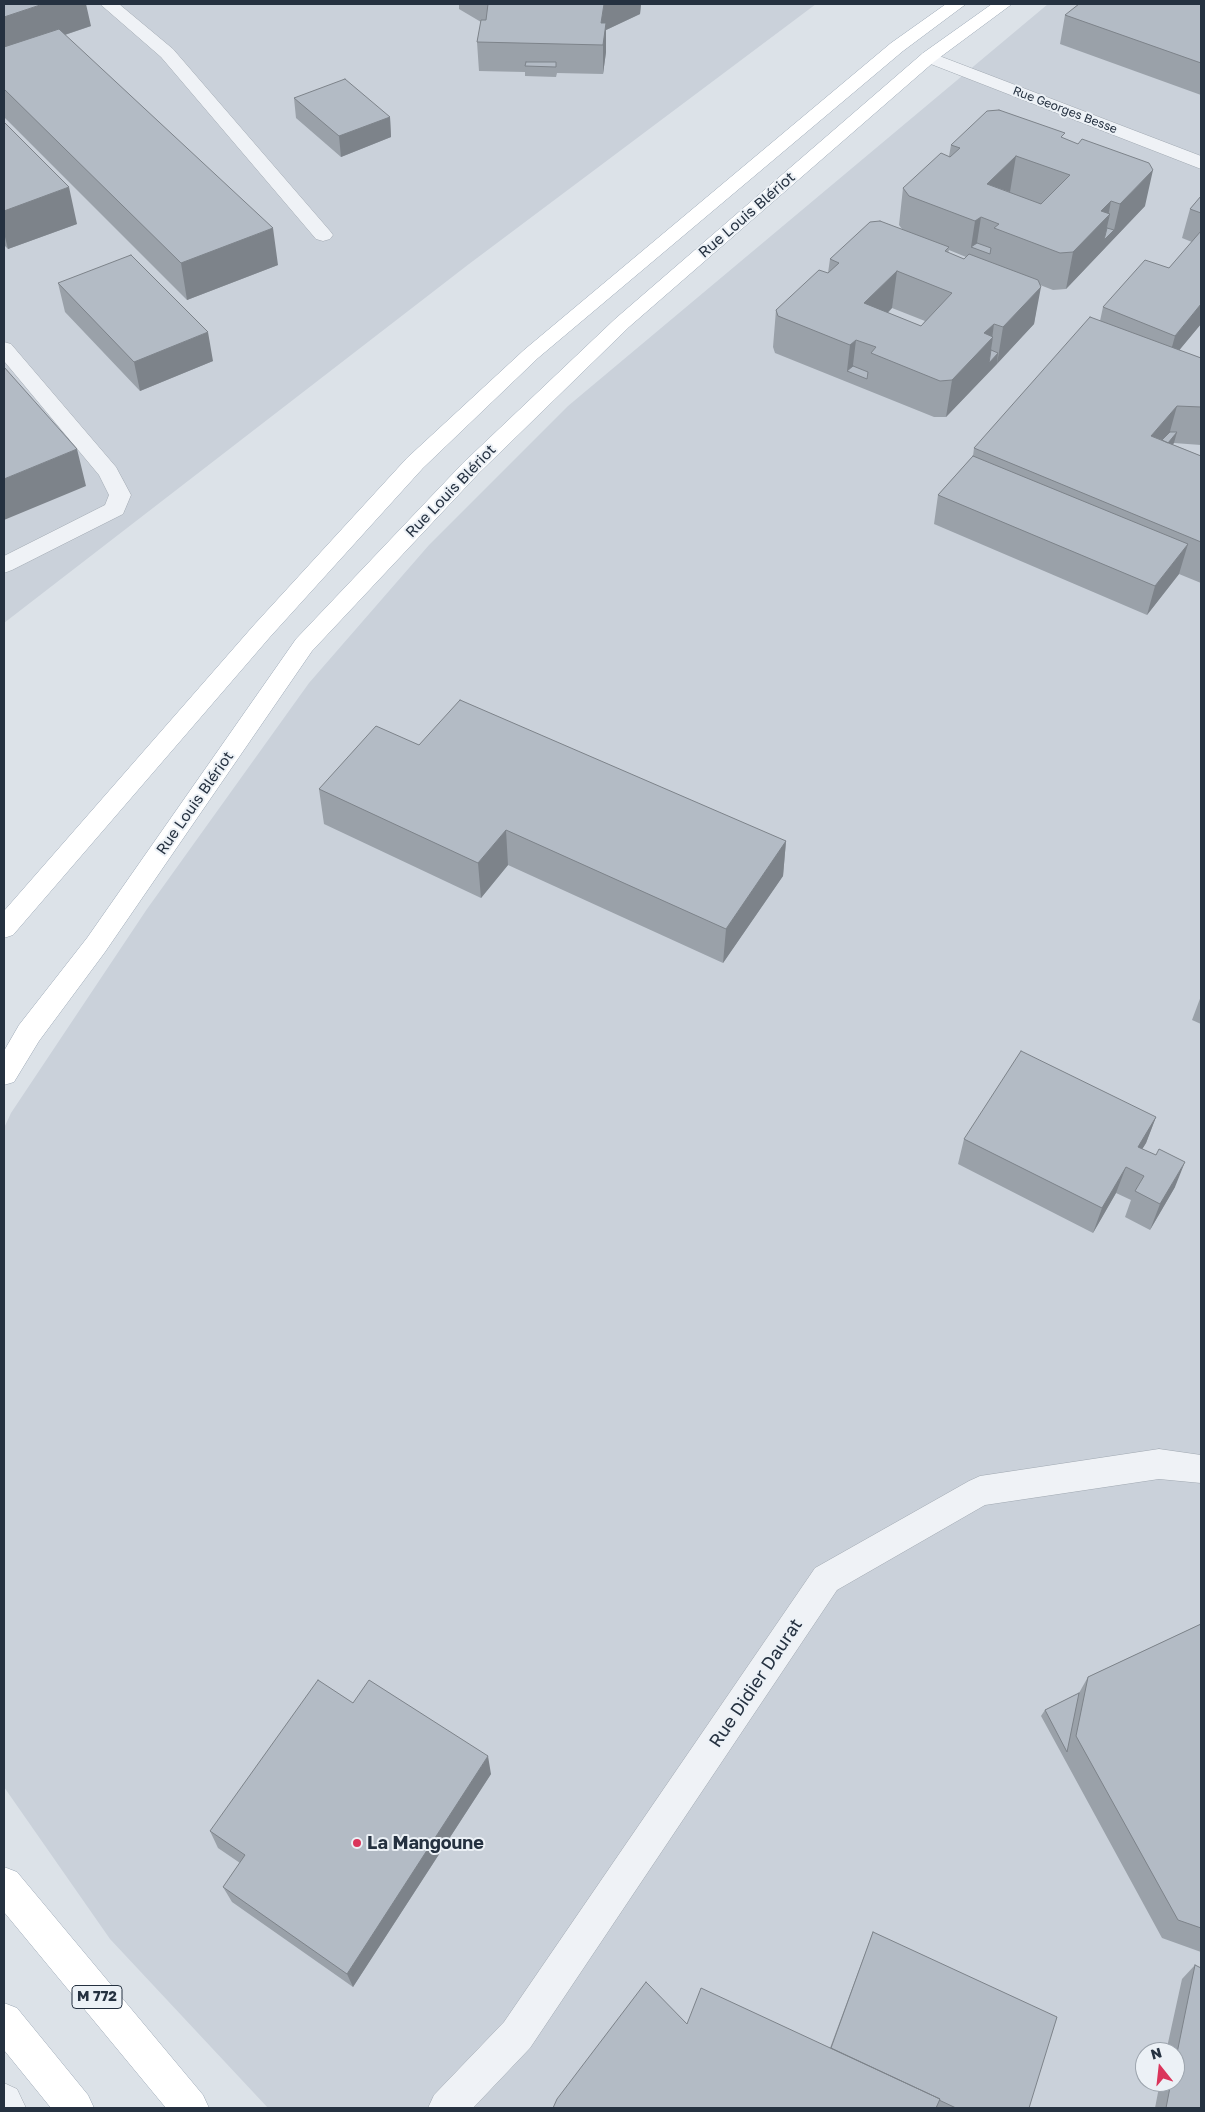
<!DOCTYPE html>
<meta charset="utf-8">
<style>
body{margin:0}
#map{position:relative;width:1205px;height:2112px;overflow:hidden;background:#dce2e8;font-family:"Golos Text",sans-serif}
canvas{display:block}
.frame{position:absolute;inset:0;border:5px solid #253140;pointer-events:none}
.north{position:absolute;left:1135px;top:2042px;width:50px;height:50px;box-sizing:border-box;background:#ecf1f6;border:1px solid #9ca4ad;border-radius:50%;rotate:344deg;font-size:14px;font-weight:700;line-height:20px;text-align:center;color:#253140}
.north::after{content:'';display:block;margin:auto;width:18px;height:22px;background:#da355b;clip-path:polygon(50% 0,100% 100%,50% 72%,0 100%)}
</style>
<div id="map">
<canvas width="1205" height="2112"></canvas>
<div class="frame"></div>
<div class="north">N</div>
</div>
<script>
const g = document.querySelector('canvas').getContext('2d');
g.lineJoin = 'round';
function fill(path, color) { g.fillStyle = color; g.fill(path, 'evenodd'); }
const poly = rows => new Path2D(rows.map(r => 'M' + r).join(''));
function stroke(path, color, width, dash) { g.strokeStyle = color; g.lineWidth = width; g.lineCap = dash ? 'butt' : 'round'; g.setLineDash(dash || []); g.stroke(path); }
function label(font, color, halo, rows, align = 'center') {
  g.font = font + ' "Golos Text",sans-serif'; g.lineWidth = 4; g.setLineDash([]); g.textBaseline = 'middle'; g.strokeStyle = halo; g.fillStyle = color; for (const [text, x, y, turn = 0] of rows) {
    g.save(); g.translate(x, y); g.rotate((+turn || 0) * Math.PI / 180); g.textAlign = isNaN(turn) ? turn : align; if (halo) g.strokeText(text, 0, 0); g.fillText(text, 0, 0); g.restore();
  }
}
const built = poly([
 [4,4,816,4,469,264,4,623],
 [1048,4,1201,4,1201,2108,268,2108,110,1939,4,1787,4,1128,11,1113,147,909,309,683,429,545,568,406],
 [1145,2052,1175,2052,1175,2082,1145,2082]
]);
const minor = poly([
 [100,4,119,4,173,49,330,231,333,235,330,239,323,241,316,239,161,57,100,4],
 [929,52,1201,156,1201,169,923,61,920,57,923,53,929,52],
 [4,342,11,344,116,467,131,495,123,514,12,570,4,573,4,556,105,505,109,495,99,475,4,361,4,342],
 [1159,1449,1201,1455,1201,1483,1159,1479,985,1505,837,1590,530,2048,473,2108,428,2108,434,2095,504,2022,815,1568,969,1481,980,1476,1159,1449],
 [4,2083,17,2089,26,2108,4,2108,4,2083]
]);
const major = poly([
 [946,4,966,4,903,51,538,358,423,468,270,637,13,935,4,938,4,911,254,625,407,458,524,350,891,43,946,4],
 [992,4,1012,4,935,61,629,327,479,473,312,651,105,952,39,1041,14,1082,4,1085,4,1051,19,1025,87,938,296,639,463,463,615,319,923,53,992,4],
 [4,1867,17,1872,203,2095,209,2108,166,2108,4,1912,4,1867],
 [4,2003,17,2008,88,2095,94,2108,51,2108,4,2050,4,2003]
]);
const wall = poly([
 [4,4,91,26,65,35,278,265,187,300,4,117],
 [459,4,641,4,640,14,606,30,606,52,603,74,557,73,556,77,525,76,525,72,479,71,477,42,481,22,459,9],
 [1201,4,1201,95,1060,44,1065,15],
 [294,98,390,117,391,137,341,157,296,118],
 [4,122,77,224,8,249,4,245],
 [1064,138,1145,206,1066,289,1053,290,1040,285,1034,324,946,417,934,417,775,353,773,347,776,310,828,273,830,259,902,229,899,225,903,188,949,156,951,145],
 [949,250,966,257,964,259,948,253],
 [892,308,925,321,921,326,888,313],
 [1201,196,1201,324,1179,350,1201,358,1201,445,1174,443,1172,444,1201,456,1201,583,1179,574,1147,615,934,524,938,495,973,456,974,448,1100,321,1103,307,1169,268,1192,242,1182,238,1190,209],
 [58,283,213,361,140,391,65,312],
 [419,745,786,841,783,876,723,963,508,865,481,898,324,824,319,789],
 [1201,996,1201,1024,1192,1020],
 [1156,1117,1146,1143,1142,1149,1175,1187,1150,1230,1125,1217,1131,1200,1116,1193,1093,1233,958,1164,964,1139],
 [1201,1624,1201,1952,1162,1938,1041,1716,1045,1710,1079,1693,1088,1677],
 [353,1703,491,1774,353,1987,232,1902,223,1887,240,1863,218,1848,210,1831],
 [873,1932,1029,2108,553,2108,687,2024,830,2048],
 [1195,1965,1201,2108,1155,2108,1160,2082,1175,2082,1175,2052,1166,2052,1182,1979]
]);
const shadedWall = poly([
 [43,4,86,4,91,26,4,55,4,17],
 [604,4,641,4,640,14,606,30,606,52,603,74,603,45,601,23],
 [390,117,391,137,341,157,339,136],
 [1016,156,1010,192,987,184],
 [1153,170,1145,206,1066,289,1073,252,1101,211,1111,201,1108,217,1110,214,1104,240,1114,230,1120,204],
 [69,187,77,224,8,249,4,233,4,211],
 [981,217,976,249,971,247,975,221],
 [273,228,278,265,187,300,181,263],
 [897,271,892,308,860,340,864,303],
 [1041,287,1034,324,997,364,1003,327],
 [1201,304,1201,324,1167,365,1175,336],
 [994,324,992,339,993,337,989,363,998,353,997,364,946,417,952,380,984,333],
 [208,332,213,361,140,391,134,362],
 [856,340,852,373,847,371,850,345],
 [1177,406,1167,442,1151,436],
 [1177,432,1174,443,1165,454,1167,443],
 [77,449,86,486,4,520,4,479],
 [1188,544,1179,574,1147,615,1155,586],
 [506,830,508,865,481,898,478,863],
 [786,841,783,876,723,963,726,929],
 [1156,1117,1146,1143,1130,1169,1138,1147],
 [1185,1162,1175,1187,1150,1230,1160,1204],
 [1126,1167,1116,1193,1093,1233,1102,1208],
 [488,1756,491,1774,353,1987,347,1974]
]);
const building = poly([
 [4,4,43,4,4,17,4,4],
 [488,4,604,4,601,23,606,23,603,45,477,42,481,20,486,20,488,4],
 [1079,4,1201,4,1201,63,1065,15,1079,4],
 [59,29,273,228,181,263,4,89,4,47,59,29],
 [526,62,556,62,556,67,525,66,526,62],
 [345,79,390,117,339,136,294,98,345,79],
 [999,110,1065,133,1061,137,1078,144,1082,139,1149,163,1153,170,1120,204,1111,201,1101,211,1110,214,1073,252,1060,253,994,228,999,224,981,217,975,221,909,196,903,188,941,153,950,157,960,148,951,145,987,111,999,110],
 [1016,156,1070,175,1041,204,987,184,1016,156],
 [4,122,69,187,4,211,4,122],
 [1201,196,1201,213,1190,209,1201,196],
 [880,221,949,247,945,251,964,259,969,254,1038,280,1041,287,1003,327,994,324,984,333,993,337,952,380,940,381,871,353,876,347,856,340,850,345,778,316,776,310,819,270,828,273,839,263,830,259,870,222,880,221],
 [897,271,952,293,921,326,864,303,897,271],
 [1107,228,1114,230,1104,240,1107,228],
 [1201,231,1201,304,1175,336,1103,307,1145,260,1169,268,1201,231],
 [977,243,991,248,990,254,971,247,977,243],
 [131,255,208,332,134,362,58,283,131,255],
 [1090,317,1201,358,1201,407,1177,406,1151,436,1201,456,1201,542,974,448,1090,317],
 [991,350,998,353,989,363,991,350],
 [853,366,868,372,867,379,847,371,853,366],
 [4,367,77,449,4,479,4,367],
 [1170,432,1177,432,1168,443,1162,440,1170,432],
 [973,456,1188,544,1155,586,938,495,973,456],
 [460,700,786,841,726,929,506,830,478,863,319,789,376,726,419,745,460,700],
 [1021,1051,1156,1117,1138,1147,1156,1155,1159,1149,1185,1162,1160,1204,1135,1191,1144,1176,1126,1167,1102,1208,964,1139,1021,1051],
 [1201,1624,1201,1928,1178,1920,1076,1736,1088,1677,1201,1624],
 [318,1680,353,1703,369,1680,488,1756,347,1974,223,1887,245,1855,210,1831,318,1680],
 [1079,1693,1067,1752,1045,1710,1079,1693],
 [873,1932,1057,2017,1029,2108,956,2108,939,2100,940,2099,831,2048,873,1932],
 [1195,1965,1201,1968,1201,2108,1166,2108,1171,2082,1175,2082,1175,2063,1195,1965],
 [646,1982,687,2024,701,1988,940,2099,936,2108,553,2108,557,2099,646,1982]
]);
const markers = [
 [357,1843,5,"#da355b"]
];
const farStreetnames = [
 ["Rue Georges Besse",1065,110,21]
];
const shields = [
 [97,1997,50]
];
const shieldNames = [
 ["M 772",97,1997]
];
const streetNames = [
 ["Rue Louis Blériot",747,215,-41],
 ["Rue Louis Blériot",451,491,-46],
 ["Rue Louis Blériot",195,803,-55]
];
const nearStreetnames = [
 ["Rue Didier Daurat",756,1683,-56]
];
const nearPoinames = [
 ["La Mangoune",367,1843]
];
fill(built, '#cad1da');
stroke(minor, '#a1a9b2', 1);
stroke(major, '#9ba7b5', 1);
fill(minor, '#eff2f6');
fill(major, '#fff');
fill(wall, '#9aa1a9');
fill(shadedWall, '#7d838a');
fill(building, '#b3bbc5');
stroke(building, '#7d838a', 1);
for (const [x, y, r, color] of markers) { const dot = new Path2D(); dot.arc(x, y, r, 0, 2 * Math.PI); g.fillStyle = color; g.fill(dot); stroke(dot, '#ecf1f6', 2); }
label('12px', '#253140', '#ecf1f6', farStreetnames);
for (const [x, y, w] of shields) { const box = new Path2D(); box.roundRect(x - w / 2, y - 11.5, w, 23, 4); g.fillStyle = '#ecf1f6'; g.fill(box); stroke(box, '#253140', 1); }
label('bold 14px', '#253140', null, shieldNames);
label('15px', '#253140', '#ecf1f6', streetNames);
label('18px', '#253140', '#ecf1f6', nearStreetnames);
label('bold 18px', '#253140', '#ecf1f6', nearPoinames, 'left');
</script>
